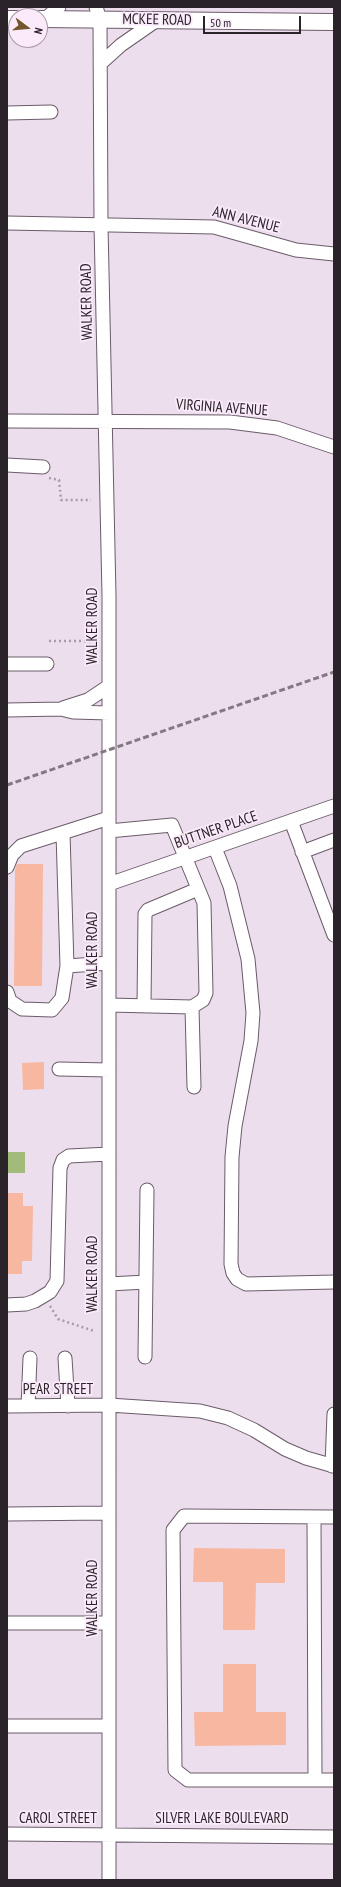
<!DOCTYPE html>
<style>
body{margin:0}
#map{position:relative;width:341px;height:1887px;overflow:hidden;background:#eddeed;font-family:"PT Sans Narrow",sans-serif}
canvas{display:block}
.frame{position:absolute;inset:0;border:8px solid #2a242a;pointer-events:none}
.north{position:absolute;left:8px;top:8px;width:40px;height:40px;box-sizing:border-box;background:#fbebfa;border:1px solid #a79ba7;border-radius:50%;rotate:106deg;font-size:11px;font-weight:700;line-height:16px;text-align:center;color:#2a242a}
.north::after{content:'';display:block;margin:auto;width:14px;height:18px;background:#76572c;clip-path:polygon(50% 0,100% 100%,50% 72%,0 100%)}
.scale{position:absolute;left:203px;top:16px;width:98px;height:18px;box-sizing:border-box;border:2px solid #2a242a;border-top:0;padding-left:5px;font-size:12px;line-height:14px;white-space:nowrap;color:#2a242a;-webkit-text-stroke:3px #fbebfa;paint-order:stroke}
</style>
<div id="map">
<canvas width="341" height="1887"></canvas>
<div class="frame"></div>
<div class="north">N</div>
<div class="scale">50 m</div>
</div>
<script>
const g = document.querySelector('canvas').getContext('2d');
g.lineJoin = 'round';
function fill(path, color) { g.fillStyle = color; g.fill(path, 'evenodd'); }
const poly = rows => new Path2D(rows.map(r => 'M' + r).join(''));
function stroke(path, color, width, dash) { g.strokeStyle = color; g.lineWidth = width; g.lineCap = dash ? 'butt' : 'round'; g.setLineDash(dash || []); g.stroke(path); }
function label(font, color, halo, rows, align = 'center') {
  g.font = font + ' "PT Sans Narrow",sans-serif'; g.lineWidth = 3.5; g.setLineDash([]); g.textBaseline = 'middle'; g.strokeStyle = halo; g.fillStyle = color; for (const [text, x, y, turn = 0] of rows) {
    g.save(); g.translate(x, y); g.rotate((+turn || 0) * Math.PI / 180); g.textAlign = isNaN(turn) ? turn : align; if (halo) g.strokeText(text, 0, 0); g.fillText(text, 0, 0); g.restore();
  }
}
const green = poly([
 [7,1152,25,1152,25,1173,8,1173,8,1185]
]);
const building = poly([
 [17,864,43,864,42,986,14,986,15,870],
 [44,1062,44,1089,23,1090,22,1063],
 [7,1193,23,1193,23,1206,33,1206,32,1261,22,1261,22,1274,7,1274],
 [194,1548,285,1549,285,1583,256,1583,255,1630,223,1630,223,1582,193,1582],
 [223,1664,256,1664,256,1712,286,1712,286,1745,195,1746,194,1712,223,1712]
]);
const path = poly([
 [49,478,59,480,61,500,91,500],
 [49,641,93,641],
 [50,1306,58,1319,94,1331]
]);
const minor = poly([
 [96,7,100,20,101,225,109,596,109,1880],
 [45,19,59,7],
 [100,64,121,45,157,20],
 [7,113,51,112],
 [7,223,214,227,296,250,334,254],
 [7,421,230,422,277,428,334,447],
 [7,465,43,467],
 [7,664,47,664],
 [63,708,88,700,109,686],
 [7,710,61,709,73,712,109,713],
 [291,821,334,935],
 [109,831,172,825,204,903,206,993,203,1000,192,1007,194,1087],
 [63,833,67,966],
 [215,848,230,886,248,959,253,1013,251,1041,235,1126,232,1157,231,1264,233,1273,237,1279,246,1284,334,1282],
 [302,852,334,840],
 [7,867,12,855,21,846,109,818],
 [109,884,334,806],
 [7,992,10,1001,22,1009,52,1010,62,998,67,966,109,963],
 [109,1005,192,1007],
 [144,1006,145,914,148,910,198,889],
 [59,1069,109,1070],
 [109,1284,146,1282],
 [7,1305,26,1304,35,1301,50,1292,57,1281,60,1168,63,1160,69,1156,109,1154],
 [145,1357,147,1190],
 [65,1358,68,1406],
 [7,1406,109,1405,200,1411,228,1418,254,1430,285,1449,306,1458,334,1466],
 [28,1406,30,1358],
 [332,1466,334,1414],
 [7,1514,109,1513],
 [314,1517,315,1780],
 [334,1517,184,1516,173,1530,175,1770,188,1780,334,1780],
 [7,1623,109,1623],
 [7,1726,109,1726],
 [7,1834,334,1837]
]);
const major = poly([
 [7,19,16,19],
 [40,19,334,22]
]);
const rail = poly([
 [7,785,334,672]
]);
const streetNames = [
 ["MCKEE ROAD",157,20,1],
 ["ANN AVENUE",246,220,14],
 ["WALKER ROAD",87,302,-91],
 ["VIRGINIA AVENUE",222,408,4],
 ["WALKER ROAD",93,626,-90],
 ["BUTTNER PLACE",216,830,-19],
 ["WALKER ROAD",93,950,-90],
 ["WALKER ROAD",93,1274,-90],
 ["PEAR STREET",58,1390],
 ["WALKER ROAD",93,1598,-90],
 ["CAROL STREET",58,1819],
 ["SILVER LAKE BOULEVARD",222,1819]
];
fill(green, '#a3bb7a');
fill(building, '#f8b7a0');
stroke(minor, '#6a5c69', 15);
stroke(major, '#6a5c69', 18);
stroke(path, '#a69ba6', 2.5, [2, 3]);
stroke(minor, '#fff', 13);
stroke(major, '#fff', 16);
stroke(rail, '#837983', 3, [6, 3]);
label('15px', '#2a242a', '#fbebfa', streetNames);
</script>
